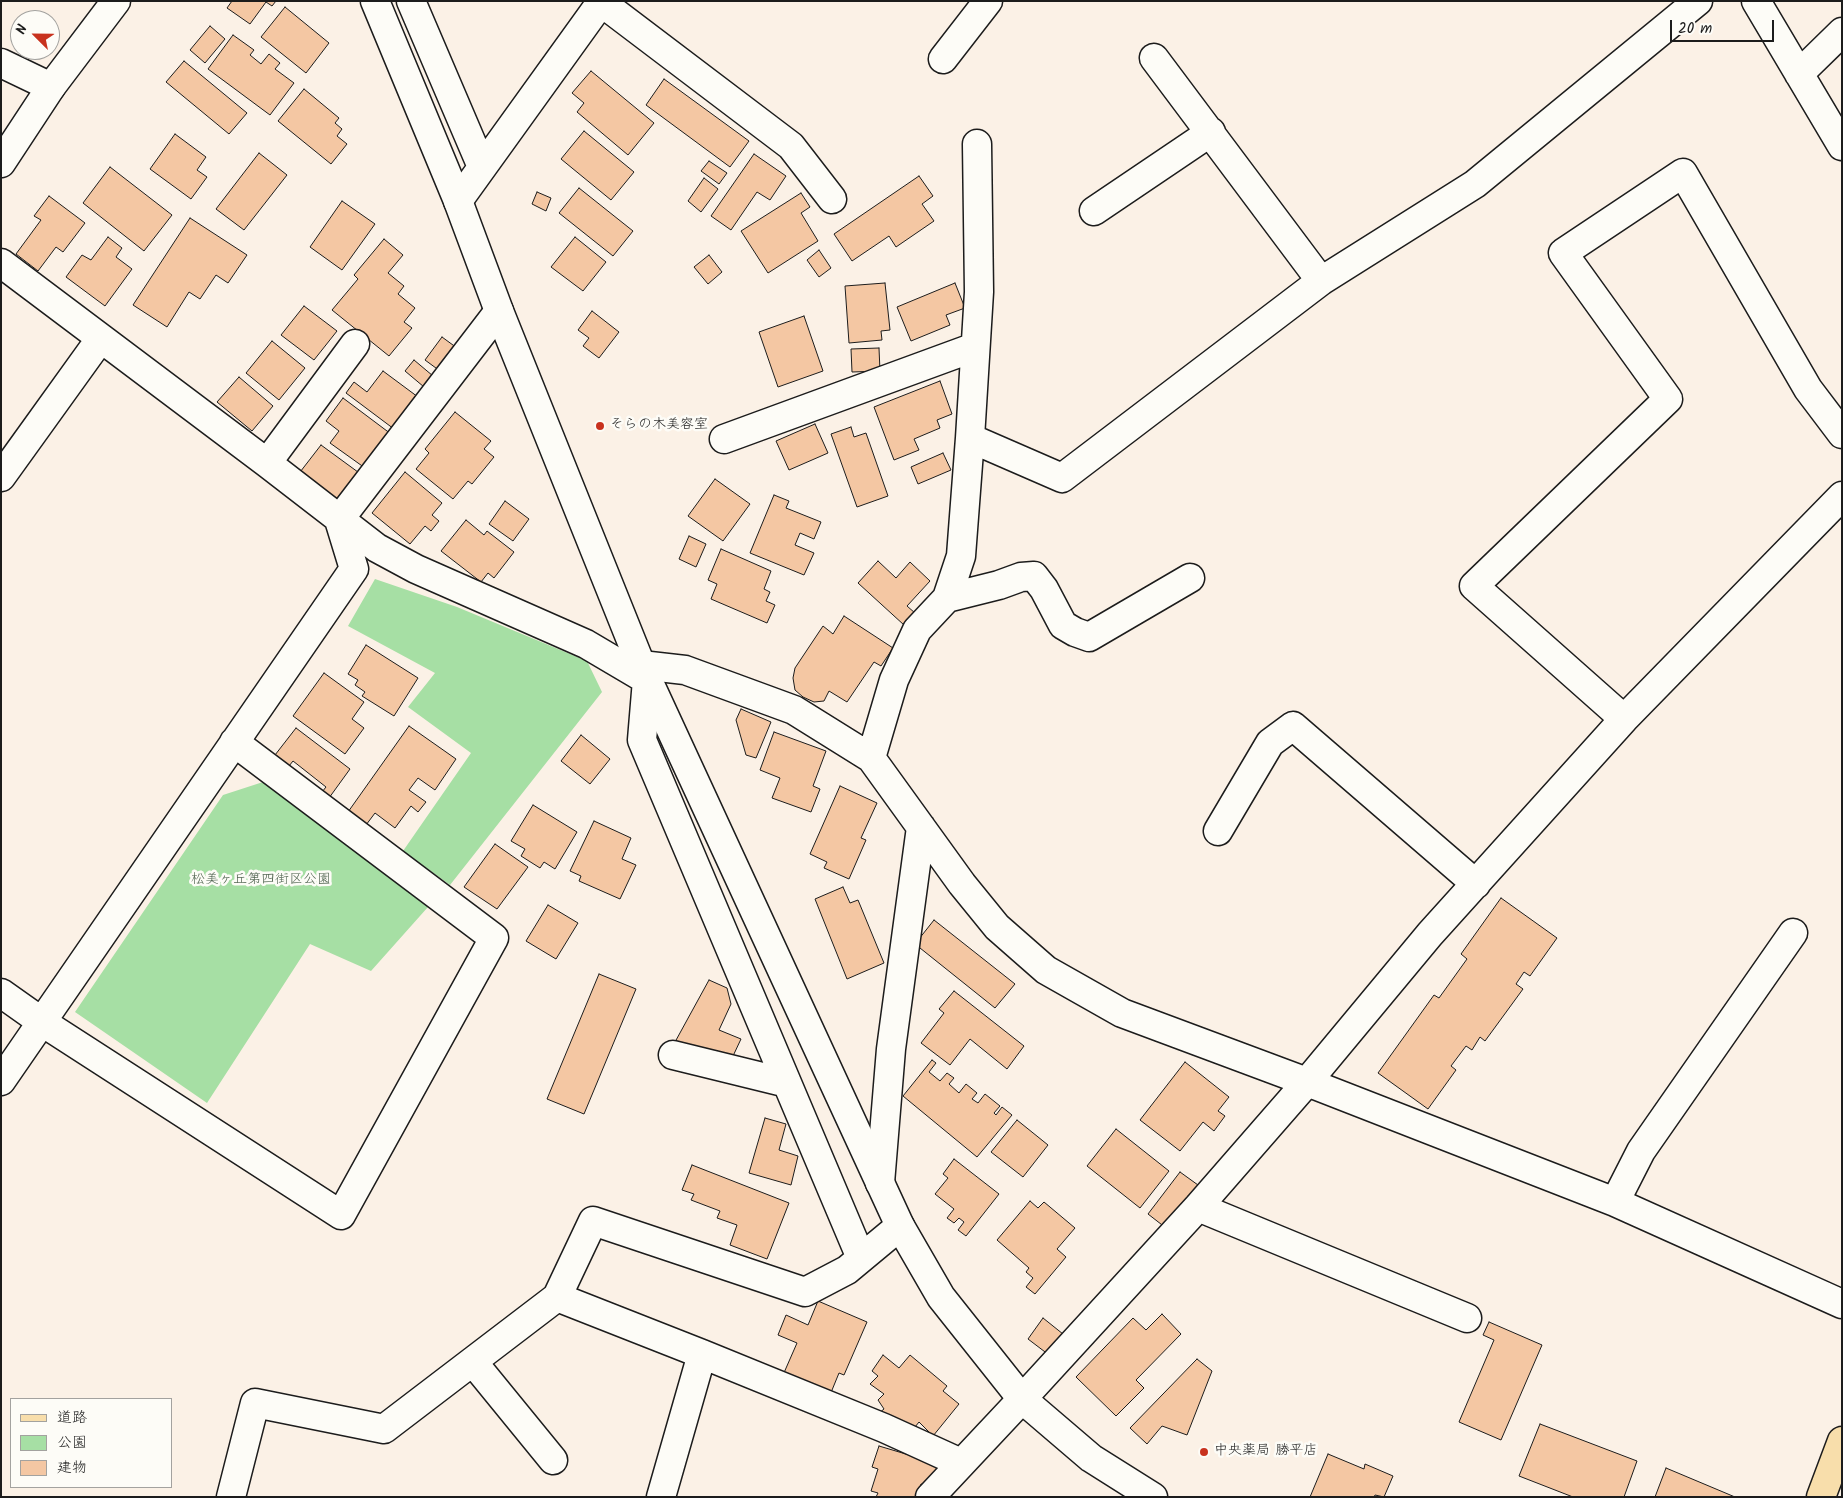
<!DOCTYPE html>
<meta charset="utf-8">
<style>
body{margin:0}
#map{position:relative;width:1843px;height:1498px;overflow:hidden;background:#fbf1e6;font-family:Kalam,"Klee One",sans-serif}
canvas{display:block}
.frame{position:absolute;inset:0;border:2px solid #1c1c1c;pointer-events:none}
.legend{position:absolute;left:10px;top:1398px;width:162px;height:90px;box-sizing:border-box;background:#fdfcf7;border:1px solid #a3a29f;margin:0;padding:6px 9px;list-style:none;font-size:15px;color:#1c1c1c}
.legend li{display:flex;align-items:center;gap:10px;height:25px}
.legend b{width:25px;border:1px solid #a3a29f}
.north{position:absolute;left:10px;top:10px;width:50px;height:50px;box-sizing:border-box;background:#fdfcf7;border:1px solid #a3a29f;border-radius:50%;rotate:293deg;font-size:14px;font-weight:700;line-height:20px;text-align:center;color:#1c1c1c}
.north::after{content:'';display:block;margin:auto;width:18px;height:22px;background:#c8321e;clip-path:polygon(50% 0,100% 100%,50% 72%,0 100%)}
.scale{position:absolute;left:1670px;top:20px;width:104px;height:22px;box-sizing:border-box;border:2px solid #1c1c1c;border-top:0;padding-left:6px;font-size:15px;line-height:18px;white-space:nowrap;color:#1c1c1c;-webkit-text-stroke:4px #fdfcf7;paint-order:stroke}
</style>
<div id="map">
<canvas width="1843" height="1498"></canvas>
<div class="frame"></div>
<ul class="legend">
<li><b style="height:6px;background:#f8deab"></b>道路</li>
<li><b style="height:14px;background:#a6dfa4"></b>公園</li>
<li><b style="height:14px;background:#f4c7a3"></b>建物</li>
</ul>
<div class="north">N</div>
<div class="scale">20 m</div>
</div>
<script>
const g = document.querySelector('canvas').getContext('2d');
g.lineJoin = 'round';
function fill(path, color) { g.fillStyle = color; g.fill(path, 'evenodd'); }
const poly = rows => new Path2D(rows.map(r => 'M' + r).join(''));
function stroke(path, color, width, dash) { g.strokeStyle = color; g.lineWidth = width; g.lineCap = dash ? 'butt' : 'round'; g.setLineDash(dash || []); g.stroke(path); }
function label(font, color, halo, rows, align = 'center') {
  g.font = font + ' Kalam,"Klee One",sans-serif'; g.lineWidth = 5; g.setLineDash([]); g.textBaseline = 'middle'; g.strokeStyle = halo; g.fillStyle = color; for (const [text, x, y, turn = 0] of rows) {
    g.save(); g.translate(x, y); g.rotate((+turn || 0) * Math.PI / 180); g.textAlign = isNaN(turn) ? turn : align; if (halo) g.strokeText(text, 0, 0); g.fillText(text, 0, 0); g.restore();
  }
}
const green = poly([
 [375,579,457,607,587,661,602,692,450,885,403,851,471,753,408,707,435,673,348,626],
 [263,782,428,907,371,971,310,944,207,1103,75,1012,223,795]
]);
const building = poly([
 [232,1,276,1,272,6,266,2,250,24,227,8,232,1],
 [285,7,329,43,306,73,261,37,285,7],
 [210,26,225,39,205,63,190,50,210,26],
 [233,35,254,50,250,55,261,64,269,54,280,63,275,69,294,83,270,115,208,69,233,35],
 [184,61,247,113,229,134,166,82,184,61],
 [591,71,654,123,628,155,577,112,584,103,572,93,591,71],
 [664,79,749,141,730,167,646,105,664,79],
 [304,89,339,118,335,123,342,129,337,136,347,144,331,164,278,121,304,89],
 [584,131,634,172,611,200,561,159,584,131],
 [175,134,206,157,197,170,207,177,191,199,150,169,175,134],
 [259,153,287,175,244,230,216,209,259,153],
 [754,154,786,176,770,200,757,192,731,230,711,216,754,154],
 [709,161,727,173,719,184,701,171,709,161],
 [110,167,172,215,144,251,83,203,110,167],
 [919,176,933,196,922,204,934,221,896,247,889,236,852,261,834,234,919,176],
 [704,178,718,189,701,212,688,201,704,178],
 [579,188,633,231,613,256,559,213,579,188],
 [537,192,551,198,546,211,532,204,537,192],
 [801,193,810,207,801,213,818,241,768,273,741,231,801,193],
 [49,196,85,223,63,252,56,247,38,271,16,254,41,220,34,216,49,196],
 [342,201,375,224,342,270,310,247,342,201],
 [190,218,247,255,228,283,216,275,200,299,189,292,167,327,133,305,190,218],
 [108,237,122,248,116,257,132,269,105,306,66,277,82,255,91,260,108,237],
 [575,237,606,262,583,291,551,267,575,237],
 [384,239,403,255,388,273,404,286,398,294,415,308,404,322,412,328,389,356,332,310,358,279,354,275,384,239],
 [819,250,831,268,819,277,807,260,819,250],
 [709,255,722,272,708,284,694,267,709,255],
 [885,283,890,330,881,331,882,340,849,343,845,286,885,283],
 [955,283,965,308,946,315,950,325,911,341,897,307,955,283],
 [304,306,337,331,314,360,281,335,304,306],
 [592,311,619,332,599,358,583,346,589,338,578,330,592,311],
 [804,316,823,371,778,387,759,332,804,316],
 [442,337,457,348,440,371,425,360,442,337],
 [272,341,305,368,279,400,246,373,272,341],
 [879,348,880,371,852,372,851,349,879,348],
 [414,360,439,381,430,392,405,371,414,360],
 [383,371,418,397,394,429,346,393,354,382,367,392,383,371],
 [239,377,273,406,252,431,217,402,239,377],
 [940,381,952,414,937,420,940,428,914,439,919,450,894,460,874,407,940,381],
 [343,398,391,434,365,468,330,443,339,431,326,421,343,398],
 [455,412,491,441,484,449,494,457,472,484,468,481,453,499,416,469,429,453,425,449,455,412],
 [815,424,828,453,789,470,776,441,815,424],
 [851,427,854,437,866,433,888,496,857,507,831,434,851,427],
 [321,445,362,475,343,503,331,504,297,476,321,445],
 [943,453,951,470,918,484,911,467,943,453],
 [405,472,442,503,432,515,439,521,431,531,425,526,410,544,372,513,405,472],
 [715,479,750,504,723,541,688,516,715,479],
 [774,495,789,501,786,508,821,522,814,539,800,533,795,545,814,553,804,575,750,553,774,495],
 [505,501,529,519,513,541,489,524,505,501],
 [466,520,484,535,487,531,514,552,494,578,488,573,481,582,441,551,466,520],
 [689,536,706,544,696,567,679,559,689,536],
 [721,549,771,571,764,589,770,592,766,601,775,605,767,623,711,599,717,584,708,580,721,549],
 [878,561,896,578,910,562,930,581,907,606,915,613,904,625,858,583,878,561],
 [844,616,893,648,881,666,874,662,847,702,829,691,824,701,814,702,803,697,795,690,793,678,795,668,823,626,833,634,844,616],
 [366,645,418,678,394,716,362,696,365,692,355,685,358,680,348,674,366,645],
 [324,673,364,702,352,719,364,728,345,754,293,716,324,673],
 [741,709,771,722,756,758,746,755,736,720,741,709],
 [409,726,456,759,435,790,418,778,409,790,426,802,418,812,411,806,395,828,375,813,366,825,348,812,409,726],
 [296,728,350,769,329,798,322,792,326,787,293,761,289,766,275,755,296,728],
 [774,732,826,751,813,786,820,789,811,812,772,798,780,778,760,770,774,732],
 [581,735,610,759,590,784,561,761,581,735],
 [840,786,877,803,861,838,866,840,849,879,824,868,827,862,810,854,840,786],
 [533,805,577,832,555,869,544,862,540,868,521,856,525,849,511,841,533,805],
 [594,821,631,838,622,859,636,865,620,899,579,881,581,876,570,871,594,821],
 [495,844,528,867,497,909,464,887,495,844],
 [843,887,850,903,858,900,884,963,847,979,815,899,843,887],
 [1501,898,1557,938,1530,976,1524,972,1516,984,1523,989,1485,1041,1480,1037,1472,1050,1466,1046,1451,1066,1456,1070,1428,1109,1378,1073,1434,995,1439,998,1467,959,1461,954,1501,898],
 [548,905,578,923,556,959,526,941,548,905],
 [934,920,1015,984,995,1008,915,944,934,920],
 [599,974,636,989,584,1114,547,1099,599,974],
 [709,980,727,988,731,1004,719,1030,741,1039,733,1056,675,1042,709,980],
 [954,991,1024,1046,1007,1069,970,1039,950,1065,921,1043,944,1013,939,1009,954,991],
 [932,1060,936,1063,929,1072,940,1081,947,1073,954,1078,949,1084,959,1093,966,1084,977,1093,972,1099,978,1103,985,1094,1000,1106,994,1113,996,1115,1002,1107,1012,1115,977,1157,903,1096,932,1060],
 [1185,1062,1229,1097,1218,1111,1225,1116,1214,1131,1203,1122,1180,1151,1140,1120,1185,1062],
 [765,1118,786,1124,779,1150,798,1156,791,1185,749,1173,765,1118],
 [1017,1120,1048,1145,1023,1177,991,1152,1017,1120],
 [1116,1129,1169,1171,1140,1208,1087,1166,1116,1129],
 [954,1159,999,1194,966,1236,958,1230,964,1222,959,1218,954,1223,947,1218,954,1209,935,1194,948,1178,943,1174,954,1159],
 [692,1165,789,1203,767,1259,730,1245,737,1225,717,1218,720,1211,691,1200,694,1194,682,1190,692,1165],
 [1180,1172,1198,1185,1166,1228,1148,1214,1180,1172],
 [1030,1201,1038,1208,1044,1202,1075,1228,1057,1249,1066,1257,1035,1294,1026,1287,1033,1278,1026,1272,1029,1268,997,1240,1030,1201],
 [818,1301,867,1322,844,1375,839,1373,830,1395,783,1375,797,1343,778,1335,786,1315,808,1325,818,1301],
 [1162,1314,1181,1334,1136,1380,1144,1388,1116,1416,1076,1377,1133,1318,1146,1330,1162,1314],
 [1043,1318,1068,1338,1053,1358,1028,1339,1043,1318],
 [1489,1322,1542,1345,1501,1440,1459,1422,1494,1340,1483,1335,1489,1322],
 [883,1355,899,1368,910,1355,947,1386,943,1391,959,1404,933,1436,919,1422,911,1432,879,1413,884,1409,878,1400,884,1394,870,1384,878,1376,872,1371,883,1355],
 [1197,1359,1212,1371,1187,1435,1162,1426,1147,1444,1130,1428,1197,1359],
 [1540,1424,1637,1461,1624,1497,1573,1497,1519,1476,1540,1424],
 [879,1446,946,1466,932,1487,921,1484,917,1497,876,1497,878,1493,871,1491,878,1469,872,1467,879,1446],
 [1328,1454,1364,1469,1365,1464,1393,1476,1384,1497,1375,1495,1374,1497,1310,1497,1328,1454],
 [1666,1468,1735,1497,1655,1497,1666,1468]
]);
const street = poly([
 [411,1,482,167],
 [1756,1,1842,146],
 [601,2,791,146,832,199],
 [1154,58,1321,281],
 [943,59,988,1],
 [1,63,51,87],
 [1799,74,1842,32],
 [458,201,602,1],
 [1094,211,1211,132],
 [1,263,267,463,377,548,416,569,586,644,647,680,642,740,861,1258],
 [970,438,1062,478,1321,281,1475,184,1698,1],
 [724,439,975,347],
 [267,463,355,344],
 [1,477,101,338],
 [947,598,999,585,1021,577,1034,576,1044,589,1063,625,1075,632,1089,637,1190,578],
 [641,665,685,670,794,710,871,758,962,884,997,927,1046,970,1122,1013,1307,1082,1615,1202,1842,1304],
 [1624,719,1474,586,1668,399,1563,253,1683,173,1808,389,1842,434],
 [871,758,894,680,917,630,947,598,961,556,970,438,979,292,977,144],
 [1218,831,1270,743,1293,726,1476,884],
 [1,993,42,1022,341,1215,494,938,234,742],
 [673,1055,787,1083],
 [1,1081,354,569,339,520,499,311],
 [880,1183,891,1049,921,827],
 [1615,1202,1641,1151,1793,933],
 [1198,1207,1467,1318],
 [557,1297,702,1354,884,1428,961,1463],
 [473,1362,553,1460],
 [231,1497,255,1403,384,1429,557,1297,593,1221,805,1292,847,1270,900,1226],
 [661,1497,702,1354],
 [930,1497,1022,1399,1198,1207,1307,1082,1430,934,1624,719,1842,496]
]);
const secondary = poly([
 [375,1,458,201,499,311,641,665,900,1226,941,1297,1022,1399,1091,1458,1153,1497],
 [1,163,51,87,116,1]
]);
const primary = poly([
 [1821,1497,1842,1441]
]);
const markers = [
 [600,426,5,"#c8321e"],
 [1204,1452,5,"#c8321e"]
];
const poiNames = [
 ["そらの木美容室",610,426],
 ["中央薬局 勝平店",1214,1452]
];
const parkNames = [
 ["松美ヶ丘第四街区公園",261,881]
];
fill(green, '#a6dfa4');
fill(building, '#f4c7a3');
stroke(building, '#1c1c1c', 1);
stroke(street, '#1c1c1c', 31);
stroke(secondary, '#1c1c1c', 31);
stroke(primary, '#1c1c1c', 31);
stroke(street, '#fdfcf7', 28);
stroke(secondary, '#fdfcf7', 28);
stroke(primary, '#f8deab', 28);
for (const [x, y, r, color] of markers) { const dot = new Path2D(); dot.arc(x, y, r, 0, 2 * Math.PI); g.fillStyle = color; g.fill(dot); stroke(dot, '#fdfcf7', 2); }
label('14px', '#1c1c1c', '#fdfcf7', poiNames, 'left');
label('14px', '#4c604c', '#fdfcf7', parkNames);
</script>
